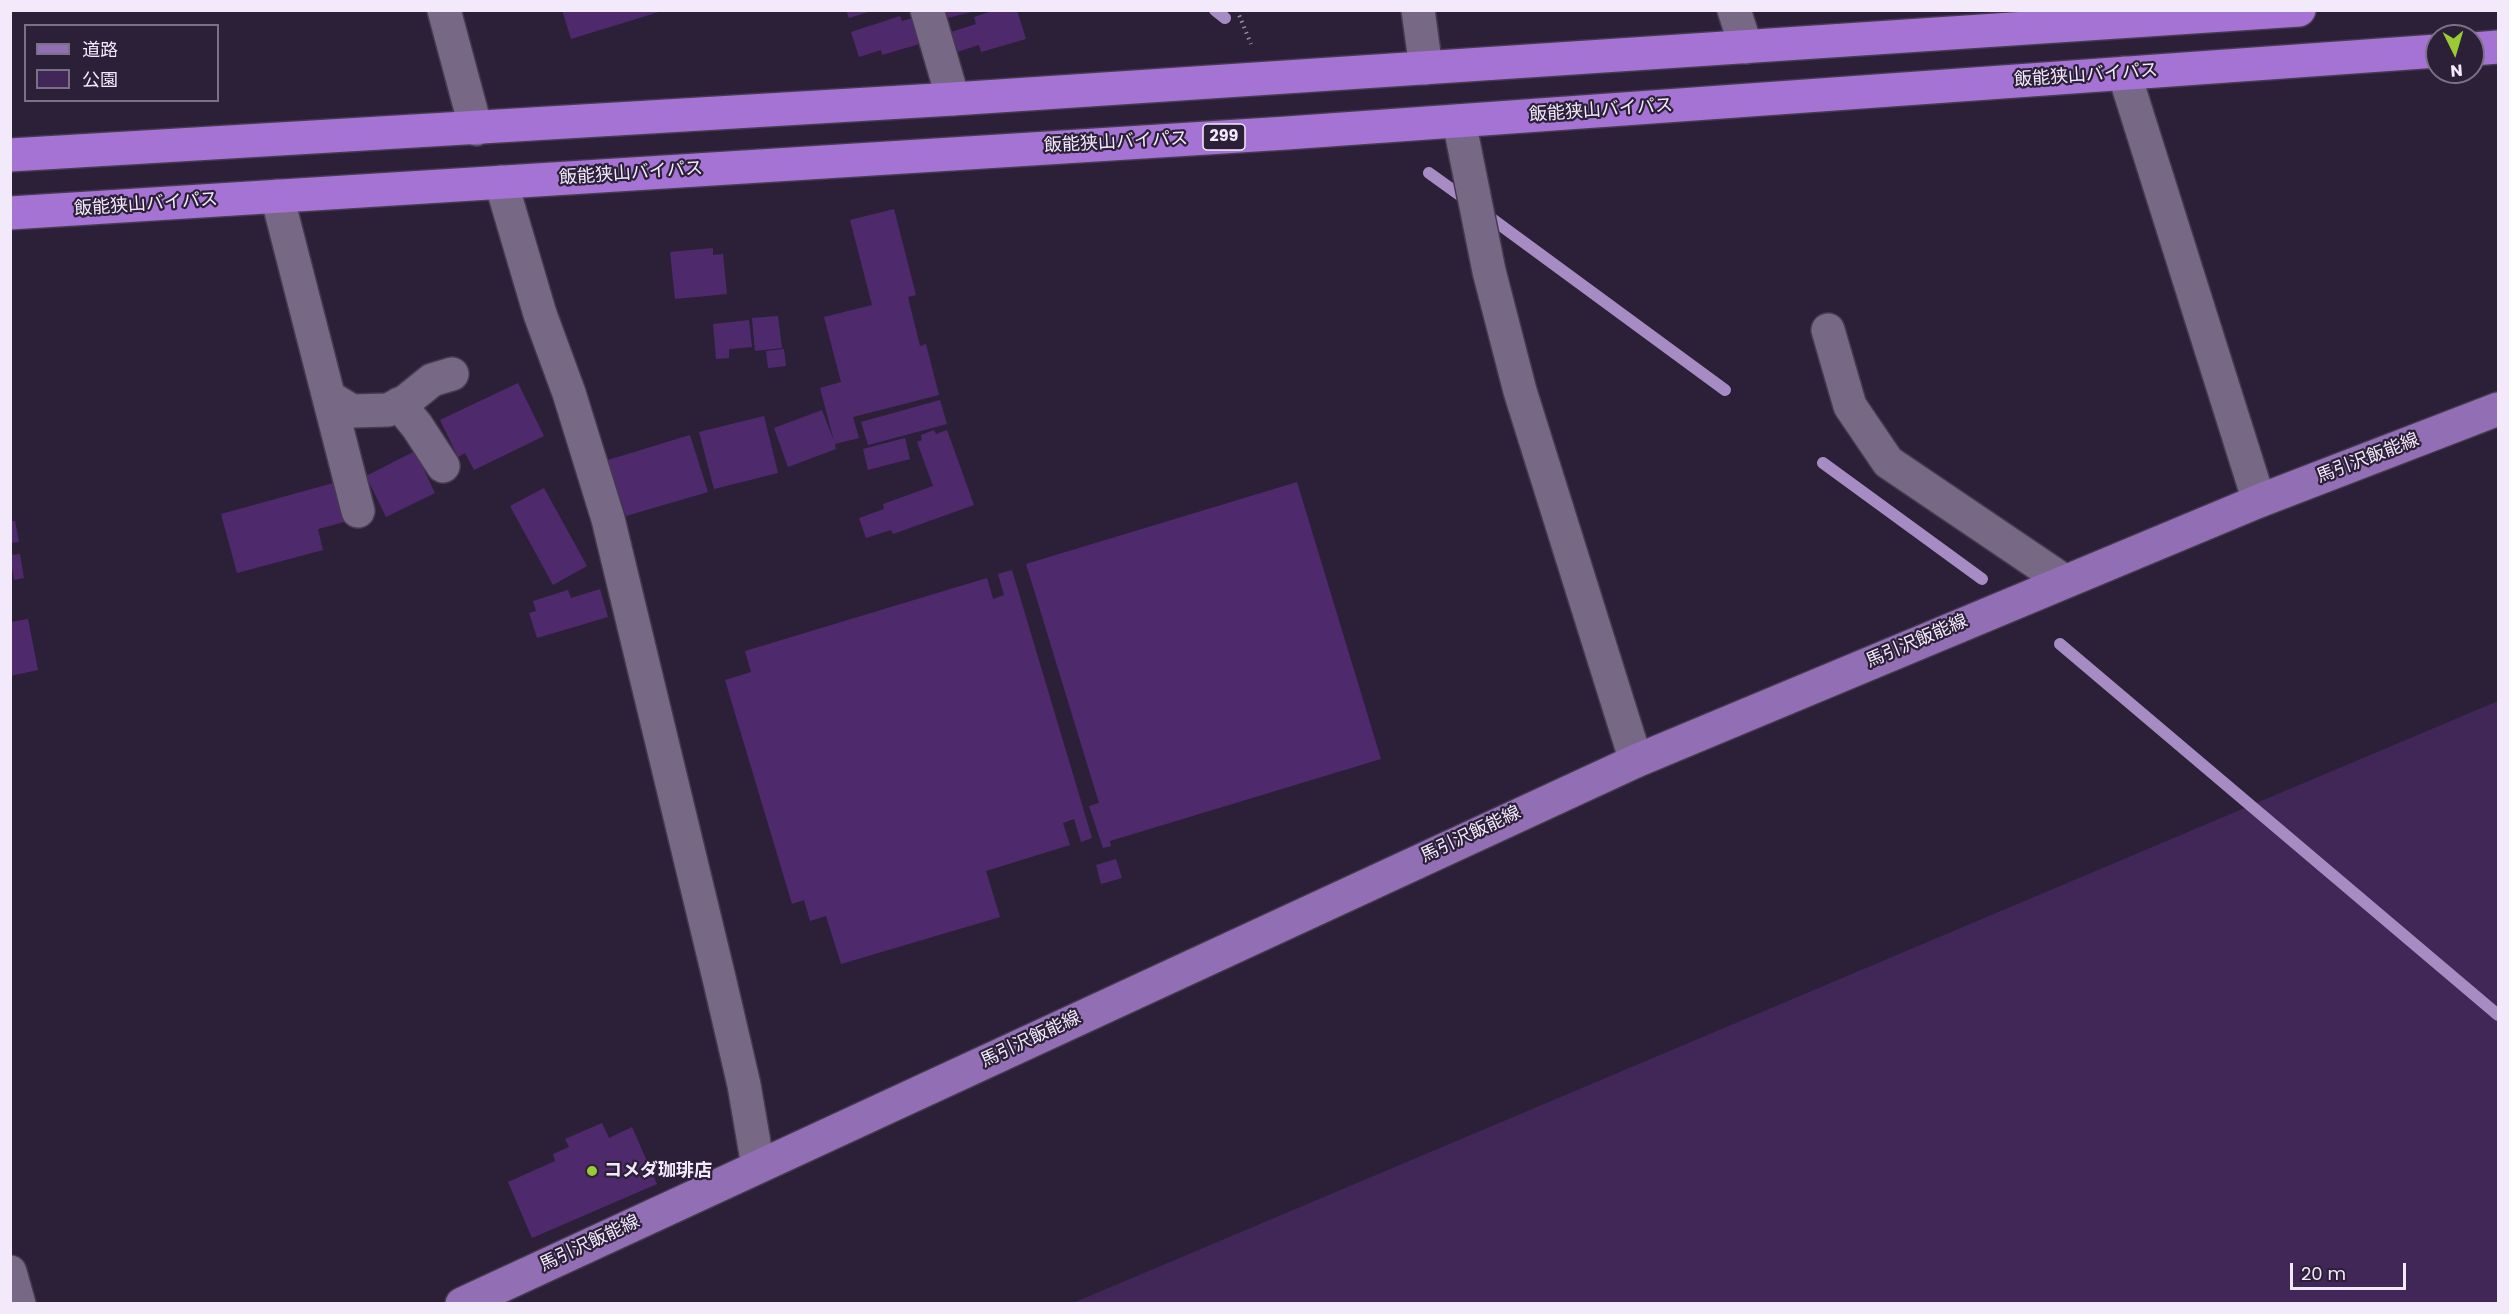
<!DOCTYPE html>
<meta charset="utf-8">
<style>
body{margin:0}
#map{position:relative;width:2509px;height:1314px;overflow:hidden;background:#2c2039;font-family:Poppins,"Noto Sans JP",sans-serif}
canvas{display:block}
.frame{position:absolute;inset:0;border:12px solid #f2eafb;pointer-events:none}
.legend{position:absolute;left:24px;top:24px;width:195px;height:78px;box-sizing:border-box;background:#2c2039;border:2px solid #7b7187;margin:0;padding:8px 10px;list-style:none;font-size:18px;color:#f2eafb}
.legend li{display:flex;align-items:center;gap:12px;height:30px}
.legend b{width:30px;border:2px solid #7b7187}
.north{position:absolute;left:2425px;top:24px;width:60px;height:60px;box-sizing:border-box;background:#2c2039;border:2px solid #7b7187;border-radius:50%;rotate:175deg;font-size:16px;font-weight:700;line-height:24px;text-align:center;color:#f2eafb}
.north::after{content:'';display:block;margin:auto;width:21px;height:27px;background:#9bcb33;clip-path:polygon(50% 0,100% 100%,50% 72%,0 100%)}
.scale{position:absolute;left:2290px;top:1263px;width:116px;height:27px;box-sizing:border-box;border:3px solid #f2eafb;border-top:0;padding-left:8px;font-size:18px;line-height:21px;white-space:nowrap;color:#f2eafb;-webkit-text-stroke:4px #2c2039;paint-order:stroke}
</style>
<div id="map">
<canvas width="2509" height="1314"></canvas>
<div class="frame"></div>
<ul class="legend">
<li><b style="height:8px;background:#926fb5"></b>道路</li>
<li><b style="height:16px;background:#402757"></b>公園</li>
</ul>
<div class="north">N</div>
<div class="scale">20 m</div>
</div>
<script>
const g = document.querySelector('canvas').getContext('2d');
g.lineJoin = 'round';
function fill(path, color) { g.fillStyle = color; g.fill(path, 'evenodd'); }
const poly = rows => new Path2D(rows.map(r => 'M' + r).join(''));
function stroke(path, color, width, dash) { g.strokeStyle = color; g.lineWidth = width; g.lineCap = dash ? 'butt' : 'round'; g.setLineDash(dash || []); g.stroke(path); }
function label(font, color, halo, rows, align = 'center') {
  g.font = font + ' Poppins,"Noto Sans JP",sans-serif'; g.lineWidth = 4.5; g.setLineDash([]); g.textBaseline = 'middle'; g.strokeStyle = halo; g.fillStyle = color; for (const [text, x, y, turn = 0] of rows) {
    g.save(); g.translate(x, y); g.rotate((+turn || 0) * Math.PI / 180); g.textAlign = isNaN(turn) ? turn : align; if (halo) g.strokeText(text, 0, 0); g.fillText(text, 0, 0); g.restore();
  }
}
const green = poly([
 [2498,701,2498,1303,1073,1303]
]);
const stream = poly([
 [1215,10,1225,18],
 [1429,173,1468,201],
 [1484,213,1725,390],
 [1823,463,1982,579],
 [2060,644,2498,1015]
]);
const building = poly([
 [562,10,662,10,662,11,571,39],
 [846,10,872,10,872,11,849,18],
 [942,10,976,10,976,11,943,19],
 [995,10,1017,10,1026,39,981,52,979,45,954,53,948,33,976,24,974,17],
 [900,16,902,21,915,17,923,43,882,55,881,50,859,57,851,32],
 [894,209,916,295,908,297,920,346,926,344,939,395,853,417,859,438,835,444,836,449,788,467,774,428,822,410,834,441,820,388,841,382,824,317,872,305,850,220],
 [713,248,713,255,723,254,727,294,675,299,670,252],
 [778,316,782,348,755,351,752,318],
 [749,320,752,347,729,349,729,358,716,359,713,324],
 [784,349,786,366,768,368,766,351],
 [518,383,544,436,474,470,465,453,458,457,440,420],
 [940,400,947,424,868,445,861,422],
 [764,416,778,473,714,489,699,432],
 [934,430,936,434,947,430,974,505,893,534,891,530,866,538,859,518,884,509,883,504,933,486,917,442,922,440,921,435],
 [690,435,708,492,626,516,608,460],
 [905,438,910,459,868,470,863,449],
 [415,451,435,493,386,517,366,476],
 [337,482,348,521,318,529,323,550,237,573,221,514],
 [1297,482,1381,759,1110,841,1111,846,1103,848,1089,806,1099,803,1026,564],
 [544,488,587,566,553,585,510,506],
 [10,521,15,521,19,542,10,543],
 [20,554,24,578,14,580,10,555],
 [1012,570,1092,838,1081,842,1074,819,1063,823,1070,845,986,871,1000,917,841,964,826,916,810,921,804,900,792,904,725,680,751,672,745,651,987,578,993,599,1004,595,998,574],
 [600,589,608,617,537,638,529,613,536,611,533,601,568,590,571,598],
 [28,619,38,670,10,676,10,622],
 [1116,859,1122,878,1101,884,1096,865],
 [602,1123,609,1138,632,1127,657,1184,532,1238,508,1182,555,1161,553,1154,569,1147,565,1139]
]);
const path = poly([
 [1237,10,1251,44]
]);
const minor = poly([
 [444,10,476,129],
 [927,10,953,99],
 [1418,10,1426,68],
 [1734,10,1746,47],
 [2124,73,2259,501],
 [1459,121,1489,271,1520,391,1636,761],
 [501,182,540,314,569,393,608,519,720,982,744,1085,758,1166],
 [277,196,358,511],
 [1828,330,1850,406,1888,462,2064,581],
 [329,397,352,411,388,410,406,401,432,380,452,374],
 [399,404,417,426,443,466],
 [10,1272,19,1304]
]);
const major = poly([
 [462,1304,1636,761,2259,501,2498,409]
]);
const highway = poly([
 [2473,49,2498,47],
 [10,155,953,99,2299,10],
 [10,213,1287,133,2437,51]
]);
const markers = [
 [592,1171,6,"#9bcb33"]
];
const shields = [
 [1224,137,42]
];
const shieldNames = [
 ["299",1224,137]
];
const streetNames = [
 ["飯能狭山バイパス",2086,76,-4],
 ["飯能狭山バイパス",1601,111,-4],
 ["飯能狭山バイパス",1116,143,-3],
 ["飯能狭山バイパス",631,174,-4],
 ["飯能狭山バイパス",146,205,-4],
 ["馬引沢飯能線",2368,459,-21],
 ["馬引沢飯能線",1917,642,-23],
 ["馬引沢飯能線",1471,835,-25],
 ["馬引沢飯能線",1031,1040,-25],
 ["馬引沢飯能線",590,1244,-25]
];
const poiNames = [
 ["コメダ珈琲店",604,1171]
];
fill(green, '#402757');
stroke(stream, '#a78cc3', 12);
fill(building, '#4e2a6d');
stroke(minor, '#463a50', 36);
stroke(major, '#463a50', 36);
stroke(highway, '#463a50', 36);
stroke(path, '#988ea2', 4, [1.5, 4.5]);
stroke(minor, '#776986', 33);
stroke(major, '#926fb5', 33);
stroke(highway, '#a473d4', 33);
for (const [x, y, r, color] of markers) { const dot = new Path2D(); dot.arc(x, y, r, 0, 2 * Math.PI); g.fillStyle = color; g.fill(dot); stroke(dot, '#2c2039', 2); }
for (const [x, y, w] of shields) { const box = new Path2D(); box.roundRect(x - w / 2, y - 13, w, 26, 4.5); g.fillStyle = '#2c2039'; g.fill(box); stroke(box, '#f2eafb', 1.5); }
label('bold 16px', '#f2eafb', null, shieldNames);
label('18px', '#f2eafb', '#2c2039', streetNames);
label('bold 18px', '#f2eafb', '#2c2039', poiNames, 'left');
</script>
